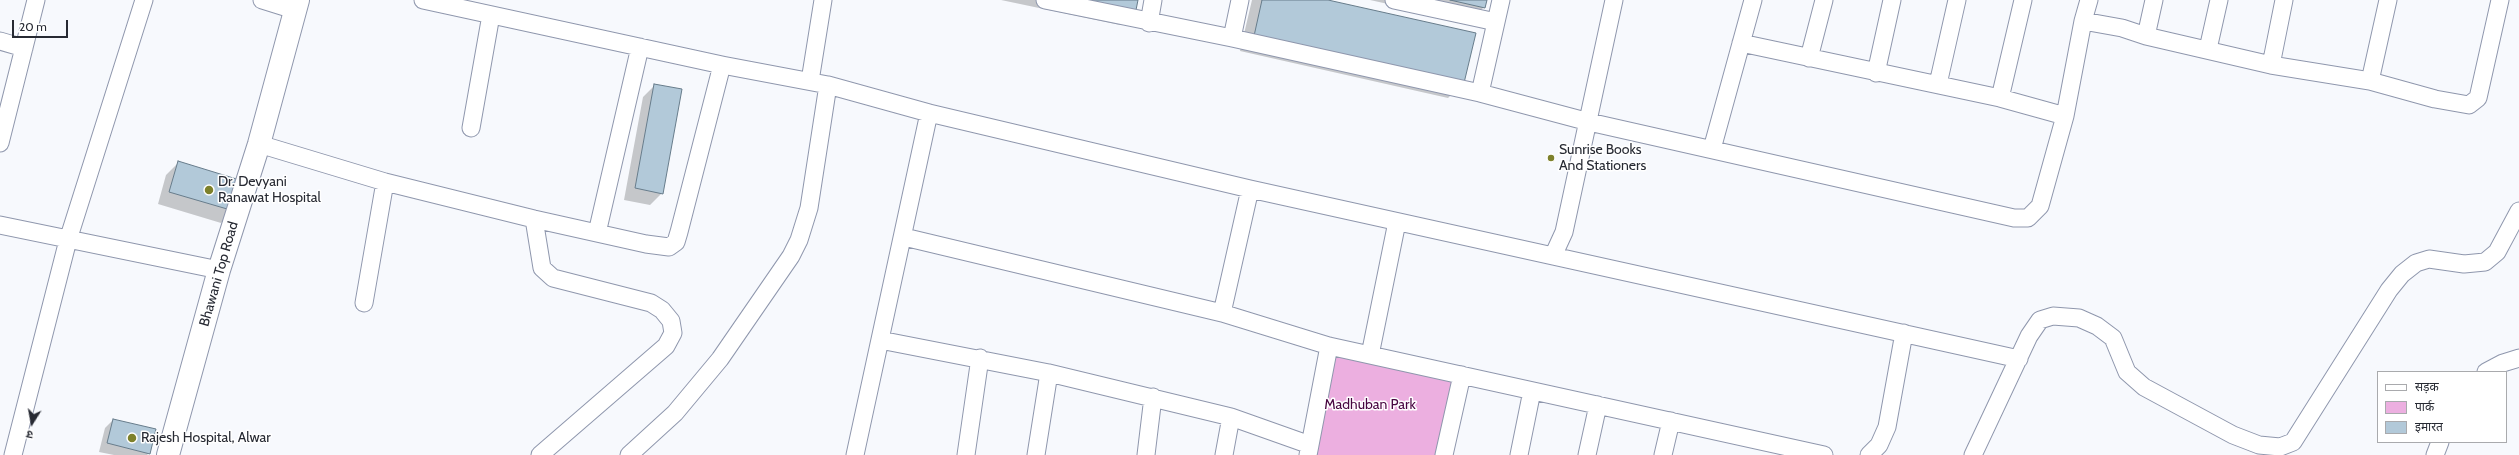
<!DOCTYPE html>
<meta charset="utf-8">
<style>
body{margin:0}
#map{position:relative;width:2519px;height:455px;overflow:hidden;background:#f7f9fd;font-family:Cabin,"Noto Sans Devanagari",sans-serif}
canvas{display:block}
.legend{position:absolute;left:2377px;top:371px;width:130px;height:72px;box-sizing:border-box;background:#fff;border:1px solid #a9aaad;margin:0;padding:5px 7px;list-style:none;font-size:12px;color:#272a33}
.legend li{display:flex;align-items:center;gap:8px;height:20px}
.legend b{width:20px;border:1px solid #a9aaad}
.north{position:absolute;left:12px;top:403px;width:40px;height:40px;-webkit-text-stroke:3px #fff;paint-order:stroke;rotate:191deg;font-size:11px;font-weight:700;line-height:16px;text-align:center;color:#272a33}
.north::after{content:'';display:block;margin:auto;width:14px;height:18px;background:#272a33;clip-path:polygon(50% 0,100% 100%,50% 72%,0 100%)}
.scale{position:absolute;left:12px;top:20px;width:56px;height:18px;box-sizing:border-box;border:2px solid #272a33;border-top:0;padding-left:5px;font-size:12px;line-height:14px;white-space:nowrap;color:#272a33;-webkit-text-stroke:3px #fff;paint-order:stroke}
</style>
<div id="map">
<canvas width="2519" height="455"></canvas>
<ul class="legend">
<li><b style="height:5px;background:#fff"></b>सड़क</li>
<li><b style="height:11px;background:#ecafe0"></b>पार्क</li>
<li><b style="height:11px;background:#b2c9d9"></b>इमारत</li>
</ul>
<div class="north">उ</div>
<div class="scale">20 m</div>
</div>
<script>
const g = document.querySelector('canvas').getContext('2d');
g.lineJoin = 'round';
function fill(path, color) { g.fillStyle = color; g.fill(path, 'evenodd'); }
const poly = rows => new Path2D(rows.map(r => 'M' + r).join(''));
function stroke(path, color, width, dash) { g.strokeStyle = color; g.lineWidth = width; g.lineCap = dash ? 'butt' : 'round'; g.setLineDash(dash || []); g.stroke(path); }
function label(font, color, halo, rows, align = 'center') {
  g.font = font + ' Cabin,sans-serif'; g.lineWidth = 3; g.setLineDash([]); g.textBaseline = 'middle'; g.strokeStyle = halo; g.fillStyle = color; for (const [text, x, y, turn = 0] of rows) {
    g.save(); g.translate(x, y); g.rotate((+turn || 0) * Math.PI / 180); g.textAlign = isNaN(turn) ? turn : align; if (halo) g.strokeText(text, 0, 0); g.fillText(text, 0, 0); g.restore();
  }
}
const green = poly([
 [1329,346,1462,375,1444,455,1308,455]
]);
const shadow = poly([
 [1001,0,1137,0,1135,10,1120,25],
 [1252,0,1324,0,1463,83,1448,98,1240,51],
 [1370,0,1486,0,1484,7,1469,22],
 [655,85,662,193,650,205,624,200,643,97],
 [178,163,233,211,221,223,158,204,166,175],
 [113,420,149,453,147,455,114,455,99,452,105,428]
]);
const building = poly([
 [1087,0,1138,0,1136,10,1087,0],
 [1262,0,1328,0,1476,33,1464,83,1254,36,1262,0],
 [1450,0,1487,0,1485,8,1450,0],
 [654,84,682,89,663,194,635,188,654,84],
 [178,161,243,181,234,211,169,192,178,161],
 [113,419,156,429,150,454,107,443,113,419]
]);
const street = poly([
 [262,0,294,10],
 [423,0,722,65,828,85,929,113,855,455],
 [1045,0,1232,38,1480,93,1589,122,2014,218,2028,218,2040,206,2065,116,2083,21,2122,28,2146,36,2271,65,2370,81,2435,99,2469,105,2478,98,2500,0],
 [1394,0,1496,22],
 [2083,21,2089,0],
 [1149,23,1153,0],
 [2146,36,2154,0],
 [1232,38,1240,0],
 [0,41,24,48],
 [1741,43,2000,98,2065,116],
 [2208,49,2219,0],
 [1809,58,1824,0],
 [2271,65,2284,0],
 [1876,73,1892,0],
 [810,81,823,0],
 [2370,81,2388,0],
 [1938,84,1957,0],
 [1480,93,1501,0],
 [2000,98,2023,0],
 [929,113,1250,189,1553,256,1564,232,1614,0],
 [471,128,491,15],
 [0,143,36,0],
 [259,144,385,182,534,219,646,244,669,247,676,242,679,232,722,65],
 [1712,149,1753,0],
 [534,219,542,268,553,278,651,303,662,310,671,321,673,333,666,346,540,455],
 [0,225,219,270],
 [597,233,640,47],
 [904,237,1222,313,1329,346,1824,455],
 [1553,256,2019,359],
 [364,303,385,182],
 [1222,313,1250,189],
 [880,340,1049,373,1231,417,1310,445,1308,455],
 [1370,355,1397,222],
 [2486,372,2503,363,2519,358],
 [1310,445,1329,346],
 [13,455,68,240,144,0],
 [629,455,675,413,720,359,791,256,799,240,809,208,828,85],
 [966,455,980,358],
 [1036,455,1049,373],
 [1146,455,1153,397],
 [1224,455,1231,417],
 [1444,455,1462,375],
 [1519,455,1532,391],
 [1587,455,1598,405],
 [1663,455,1671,421],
 [1869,455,1879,445,1887,427,1904,333],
 [1973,455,2029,336,2040,320,2053,316,2079,318,2097,326,2113,338,2127,372,2144,387,2233,435,2259,445,2280,447,2293,442,2389,290,2402,274,2416,263,2429,259,2464,264,2485,262,2497,252,2519,211],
 [2435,455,2440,442]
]);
const secondary = poly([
 [168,455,219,270,259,144,298,0]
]);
const markers = [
 [1551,158,4,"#7d812b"],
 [209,190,5,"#7d812b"],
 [132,438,5,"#7d812b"]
];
const poiNames = [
 ["Sunrise Books",1559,150],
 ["And Stationers",1559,166],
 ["Dr. Devyani",218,182],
 ["Ranawat Hospital",218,198],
 ["Rajesh Hospital, Alwar",141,438]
];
const streetNames = [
 ["Bhawani Top Road",219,274,-74]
];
const parkNames = [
 ["Madhuban Park",1370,405]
];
fill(green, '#ecafe0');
fill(shadow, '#0003');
fill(building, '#b2c9d9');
stroke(building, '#677c8b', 1);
stroke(street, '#8f97ad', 19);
stroke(secondary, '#8f97ad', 24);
stroke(street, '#fff', 17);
stroke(secondary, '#fff', 22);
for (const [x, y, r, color] of markers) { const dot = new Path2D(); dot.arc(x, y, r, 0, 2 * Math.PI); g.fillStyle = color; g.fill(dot); stroke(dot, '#fff', 1.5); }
label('14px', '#272a33', '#fff', poiNames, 'left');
label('14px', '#272a33', '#fff', streetNames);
label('14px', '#480641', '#fff', parkNames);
</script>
